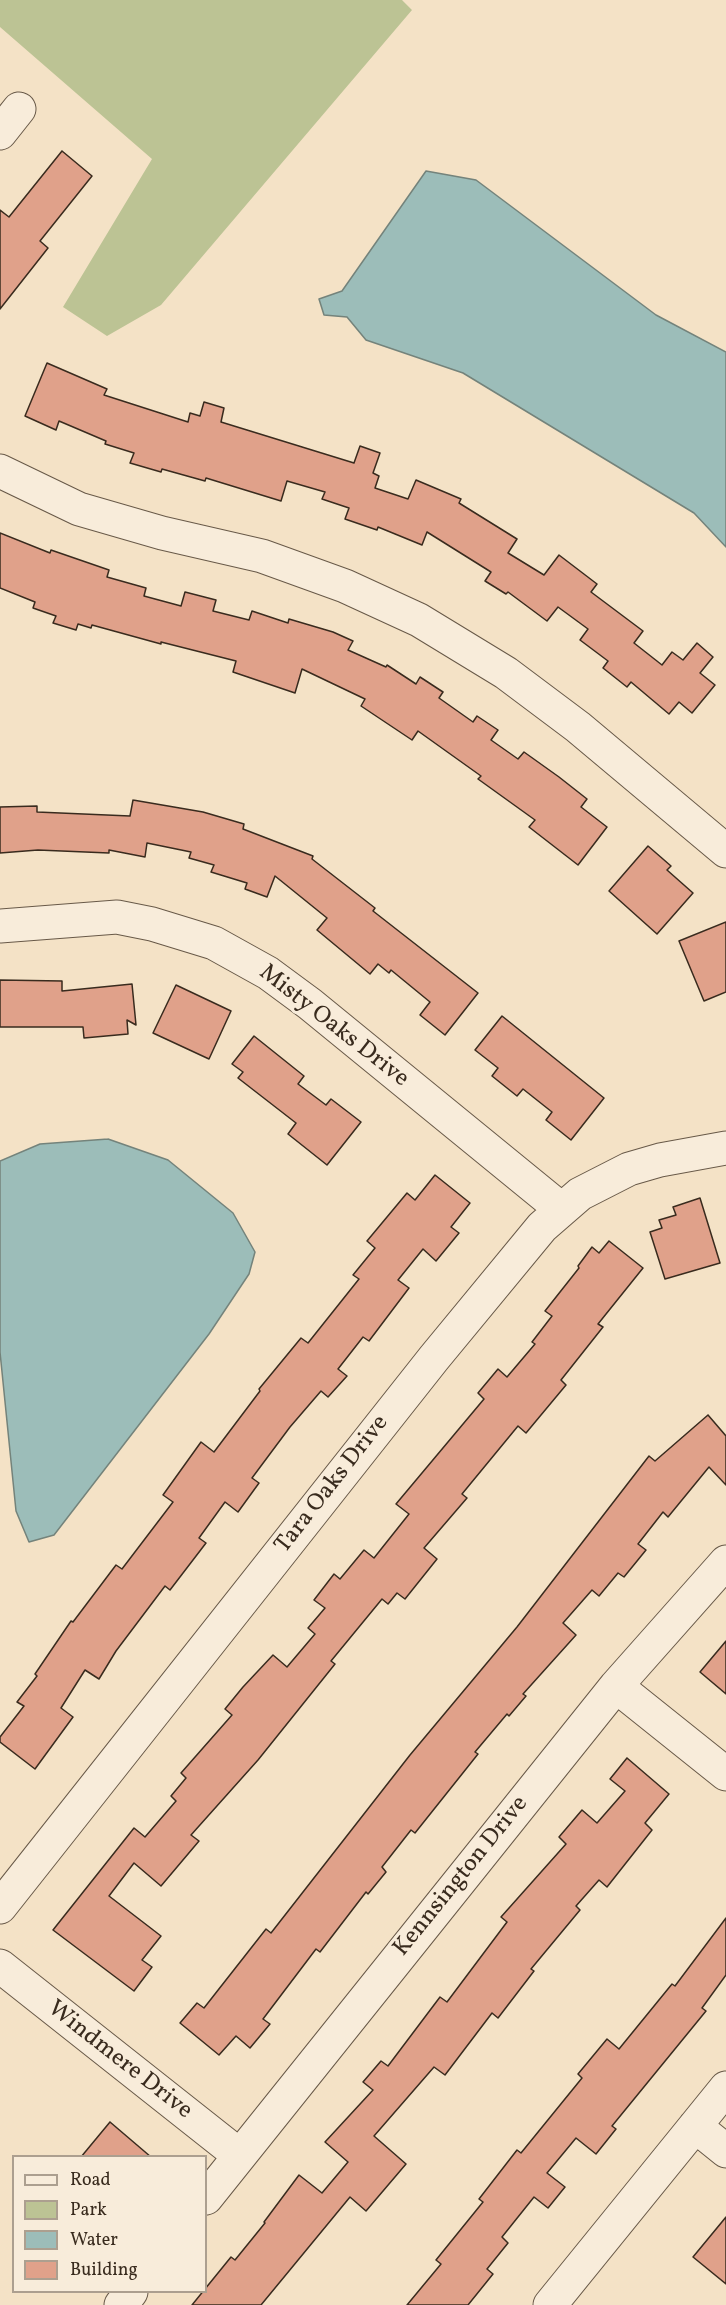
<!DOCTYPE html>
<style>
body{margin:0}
#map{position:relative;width:726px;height:2305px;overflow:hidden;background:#f4e2c6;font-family:Vollkorn,serif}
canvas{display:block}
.legend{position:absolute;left:12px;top:2155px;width:195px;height:138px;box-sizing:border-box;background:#f8ecda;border:2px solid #ac9f8f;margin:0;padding:8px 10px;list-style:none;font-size:18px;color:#392b1e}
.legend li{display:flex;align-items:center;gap:12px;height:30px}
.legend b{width:30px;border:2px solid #ac9f8f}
</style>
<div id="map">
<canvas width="726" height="2305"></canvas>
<ul class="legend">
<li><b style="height:8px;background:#f8ecda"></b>Road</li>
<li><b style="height:16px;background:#bcc394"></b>Park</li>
<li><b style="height:16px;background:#9cbdb9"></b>Water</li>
<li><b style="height:16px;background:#e0a18a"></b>Building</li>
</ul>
</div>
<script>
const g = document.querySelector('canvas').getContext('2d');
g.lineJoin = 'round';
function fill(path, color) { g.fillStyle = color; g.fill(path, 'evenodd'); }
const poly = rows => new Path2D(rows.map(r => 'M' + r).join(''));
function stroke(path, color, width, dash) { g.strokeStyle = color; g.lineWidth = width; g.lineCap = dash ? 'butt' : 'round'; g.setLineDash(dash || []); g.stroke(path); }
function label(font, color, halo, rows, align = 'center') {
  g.font = font + ' Vollkorn,serif'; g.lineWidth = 6; g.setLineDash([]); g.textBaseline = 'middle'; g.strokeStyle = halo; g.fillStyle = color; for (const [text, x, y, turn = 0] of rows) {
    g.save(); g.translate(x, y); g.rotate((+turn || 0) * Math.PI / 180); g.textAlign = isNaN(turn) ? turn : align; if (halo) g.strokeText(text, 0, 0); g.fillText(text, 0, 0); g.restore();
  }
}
const green = poly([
 [0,0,402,0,412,10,161,305,107,336,63,307,152,159,0,27]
]);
const water = poly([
 [426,171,476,180,656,315,726,352,726,547,694,513,463,373,366,340,347,317,324,315,319,299,342,291,426,171],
 [108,1139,168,1160,233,1213,255,1252,249,1274,209,1334,54,1535,29,1542,16,1511,0,1352,0,1161,40,1144,108,1139]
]);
const building = poly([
 [62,151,92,176,40,241,48,248,0,309,0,210,9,217,62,151],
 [47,363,107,389,104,395,188,422,190,413,200,416,204,402,224,408,221,422,354,463,360,446,380,453,373,473,379,476,375,488,408,499,416,480,461,499,459,503,517,539,508,553,544,575,559,555,597,584,591,592,643,631,634,643,662,665,672,652,683,660,697,643,713,657,700,673,715,685,692,713,679,702,669,714,631,682,627,687,603,668,608,661,580,640,588,629,558,607,547,621,508,592,506,594,485,581,491,572,427,532,422,545,378,527,377,530,345,519,349,508,322,499,325,492,287,481,281,501,206,478,205,481,162,469,161,472,130,463,134,453,105,444,106,441,59,421,56,430,25,416,47,363],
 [0,533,50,553,51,550,109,570,107,577,146,588,144,596,181,606,185,592,216,600,213,611,249,620,252,611,288,623,289,619,333,632,353,641,348,650,386,667,387,665,416,684,420,677,443,692,439,698,473,722,477,716,498,730,491,740,518,759,524,752,559,777,587,799,581,807,607,827,578,865,529,827,535,820,478,779,481,776,418,731,412,740,361,706,365,699,302,669,295,693,233,672,236,661,161,642,161,644,92,625,91,628,78,624,76,630,53,623,56,616,33,608,35,602,0,588,0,533],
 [133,800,203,812,244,824,243,829,313,856,312,859,375,908,373,911,478,993,445,1035,420,1015,430,1002,391,970,389,973,378,964,370,974,317,930,327,918,275,876,267,897,245,889,247,883,211,872,214,865,189,858,191,852,147,843,145,857,109,850,109,853,38,850,0,853,0,807,37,806,37,812,130,816,133,800],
 [648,846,671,866,667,870,693,893,657,934,609,891,648,846],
 [726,922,726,992,704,1001,679,941,726,922],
 [0,980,62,981,62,991,132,984,136,1025,127,1020,128,1034,84,1038,83,1027,0,1027,0,980],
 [176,985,231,1011,209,1059,153,1033,176,985],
 [502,1016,604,1098,571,1140,546,1120,552,1112,523,1089,517,1096,492,1076,498,1068,475,1050,502,1016],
 [254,1036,304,1076,298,1084,326,1105,331,1099,361,1122,327,1165,288,1134,296,1123,238,1078,243,1072,232,1064,254,1036],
 [435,1175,470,1203,451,1227,459,1233,436,1261,423,1249,398,1280,409,1288,369,1341,363,1337,338,1369,347,1376,328,1397,321,1391,290,1427,252,1478,259,1483,238,1512,225,1502,199,1538,206,1543,170,1590,165,1586,116,1651,99,1679,85,1670,61,1708,73,1717,35,1769,0,1742,0,1737,24,1706,17,1702,37,1676,35,1674,71,1621,73,1622,116,1565,122,1569,173,1502,163,1495,201,1442,214,1452,260,1391,259,1389,301,1338,308,1343,359,1279,353,1275,375,1248,367,1241,407,1193,415,1200,435,1175],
 [700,1198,720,1263,665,1279,650,1232,662,1228,659,1220,676,1215,673,1207,700,1198],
 [609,1241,643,1268,598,1324,603,1327,561,1380,566,1385,526,1433,518,1426,462,1494,467,1498,424,1548,437,1559,405,1599,397,1593,388,1604,382,1599,331,1661,335,1664,258,1760,191,1835,199,1841,161,1886,134,1863,109,1896,161,1936,142,1960,152,1967,134,1991,53,1930,134,1828,145,1837,176,1801,171,1796,186,1778,181,1773,232,1715,225,1709,243,1687,273,1655,287,1667,315,1634,308,1628,325,1608,314,1600,334,1574,340,1579,364,1550,374,1558,409,1514,396,1504,484,1399,478,1393,498,1369,507,1377,535,1344,532,1342,552,1316,545,1311,579,1268,578,1266,592,1247,599,1253,609,1241],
 [708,1415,726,1436,726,1485,709,1467,668,1517,663,1512,638,1544,646,1550,624,1577,618,1573,599,1596,592,1590,563,1623,576,1635,523,1694,526,1696,509,1716,507,1714,475,1752,478,1754,415,1833,411,1830,382,1867,386,1872,368,1894,366,1892,320,1952,316,1949,263,2019,270,2024,250,2048,236,2036,219,2055,180,2023,197,2003,204,2008,266,1929,271,1933,410,1755,517,1627,649,1456,655,1461,708,1415],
 [726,1641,726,1694,700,1672,726,1641],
 [627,1758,669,1794,645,1823,652,1830,607,1887,599,1880,576,1906,580,1910,531,1969,534,1971,498,2018,492,2013,445,2075,434,2067,374,2136,406,2164,366,2211,350,2197,261,2305,192,2305,231,2257,235,2260,265,2223,264,2222,299,2175,322,2193,348,2162,325,2142,373,2090,363,2082,381,2061,388,2066,440,1997,447,2002,507,1922,501,1917,566,1844,559,1837,582,1810,597,1823,625,1791,610,1779,627,1758],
 [726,1918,726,1975,702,2008,706,2011,612,2126,616,2129,596,2154,576,2138,547,2173,565,2187,548,2208,534,2197,502,2237,508,2243,487,2269,493,2274,468,2305,407,2305,441,2264,436,2260,483,2202,479,2199,517,2150,521,2153,582,2078,578,2074,607,2039,619,2049,672,1984,675,1986,726,1918],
 [110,2122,151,2157,81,2157,110,2122],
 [726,2217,726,2284,693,2257,726,2217]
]);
const minor = poly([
 [0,133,19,109],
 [0,471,79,509,162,533,262,556,345,586,419,620,506,673,578,727,726,851],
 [0,926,117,917,152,924,214,943,268,973,310,1004,561,1209],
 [616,1686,726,1774],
 [0,1907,434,1358,542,1227,580,1194,629,1169,660,1160,726,1148],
 [0,1966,239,2155],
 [695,2126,726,2151],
 [206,2198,616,1686,726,1562],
 [121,2305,131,2292],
 [550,2305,726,2088]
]);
const streetNames = [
 ["Misty Oaks Drive",333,1027,38],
 ["Tara Oaks Drive",333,1485,-52],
 ["Kennsington Drive",462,1877,-51],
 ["Windmere Drive",119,2061,38]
];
fill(green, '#bcc394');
fill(water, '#9cbdb9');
stroke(water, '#74837b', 1.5);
fill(building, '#e0a18a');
stroke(building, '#392b1e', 1.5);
stroke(minor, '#685948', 35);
stroke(minor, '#f8ecda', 33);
label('24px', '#392b1e', '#f8ecda', streetNames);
</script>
